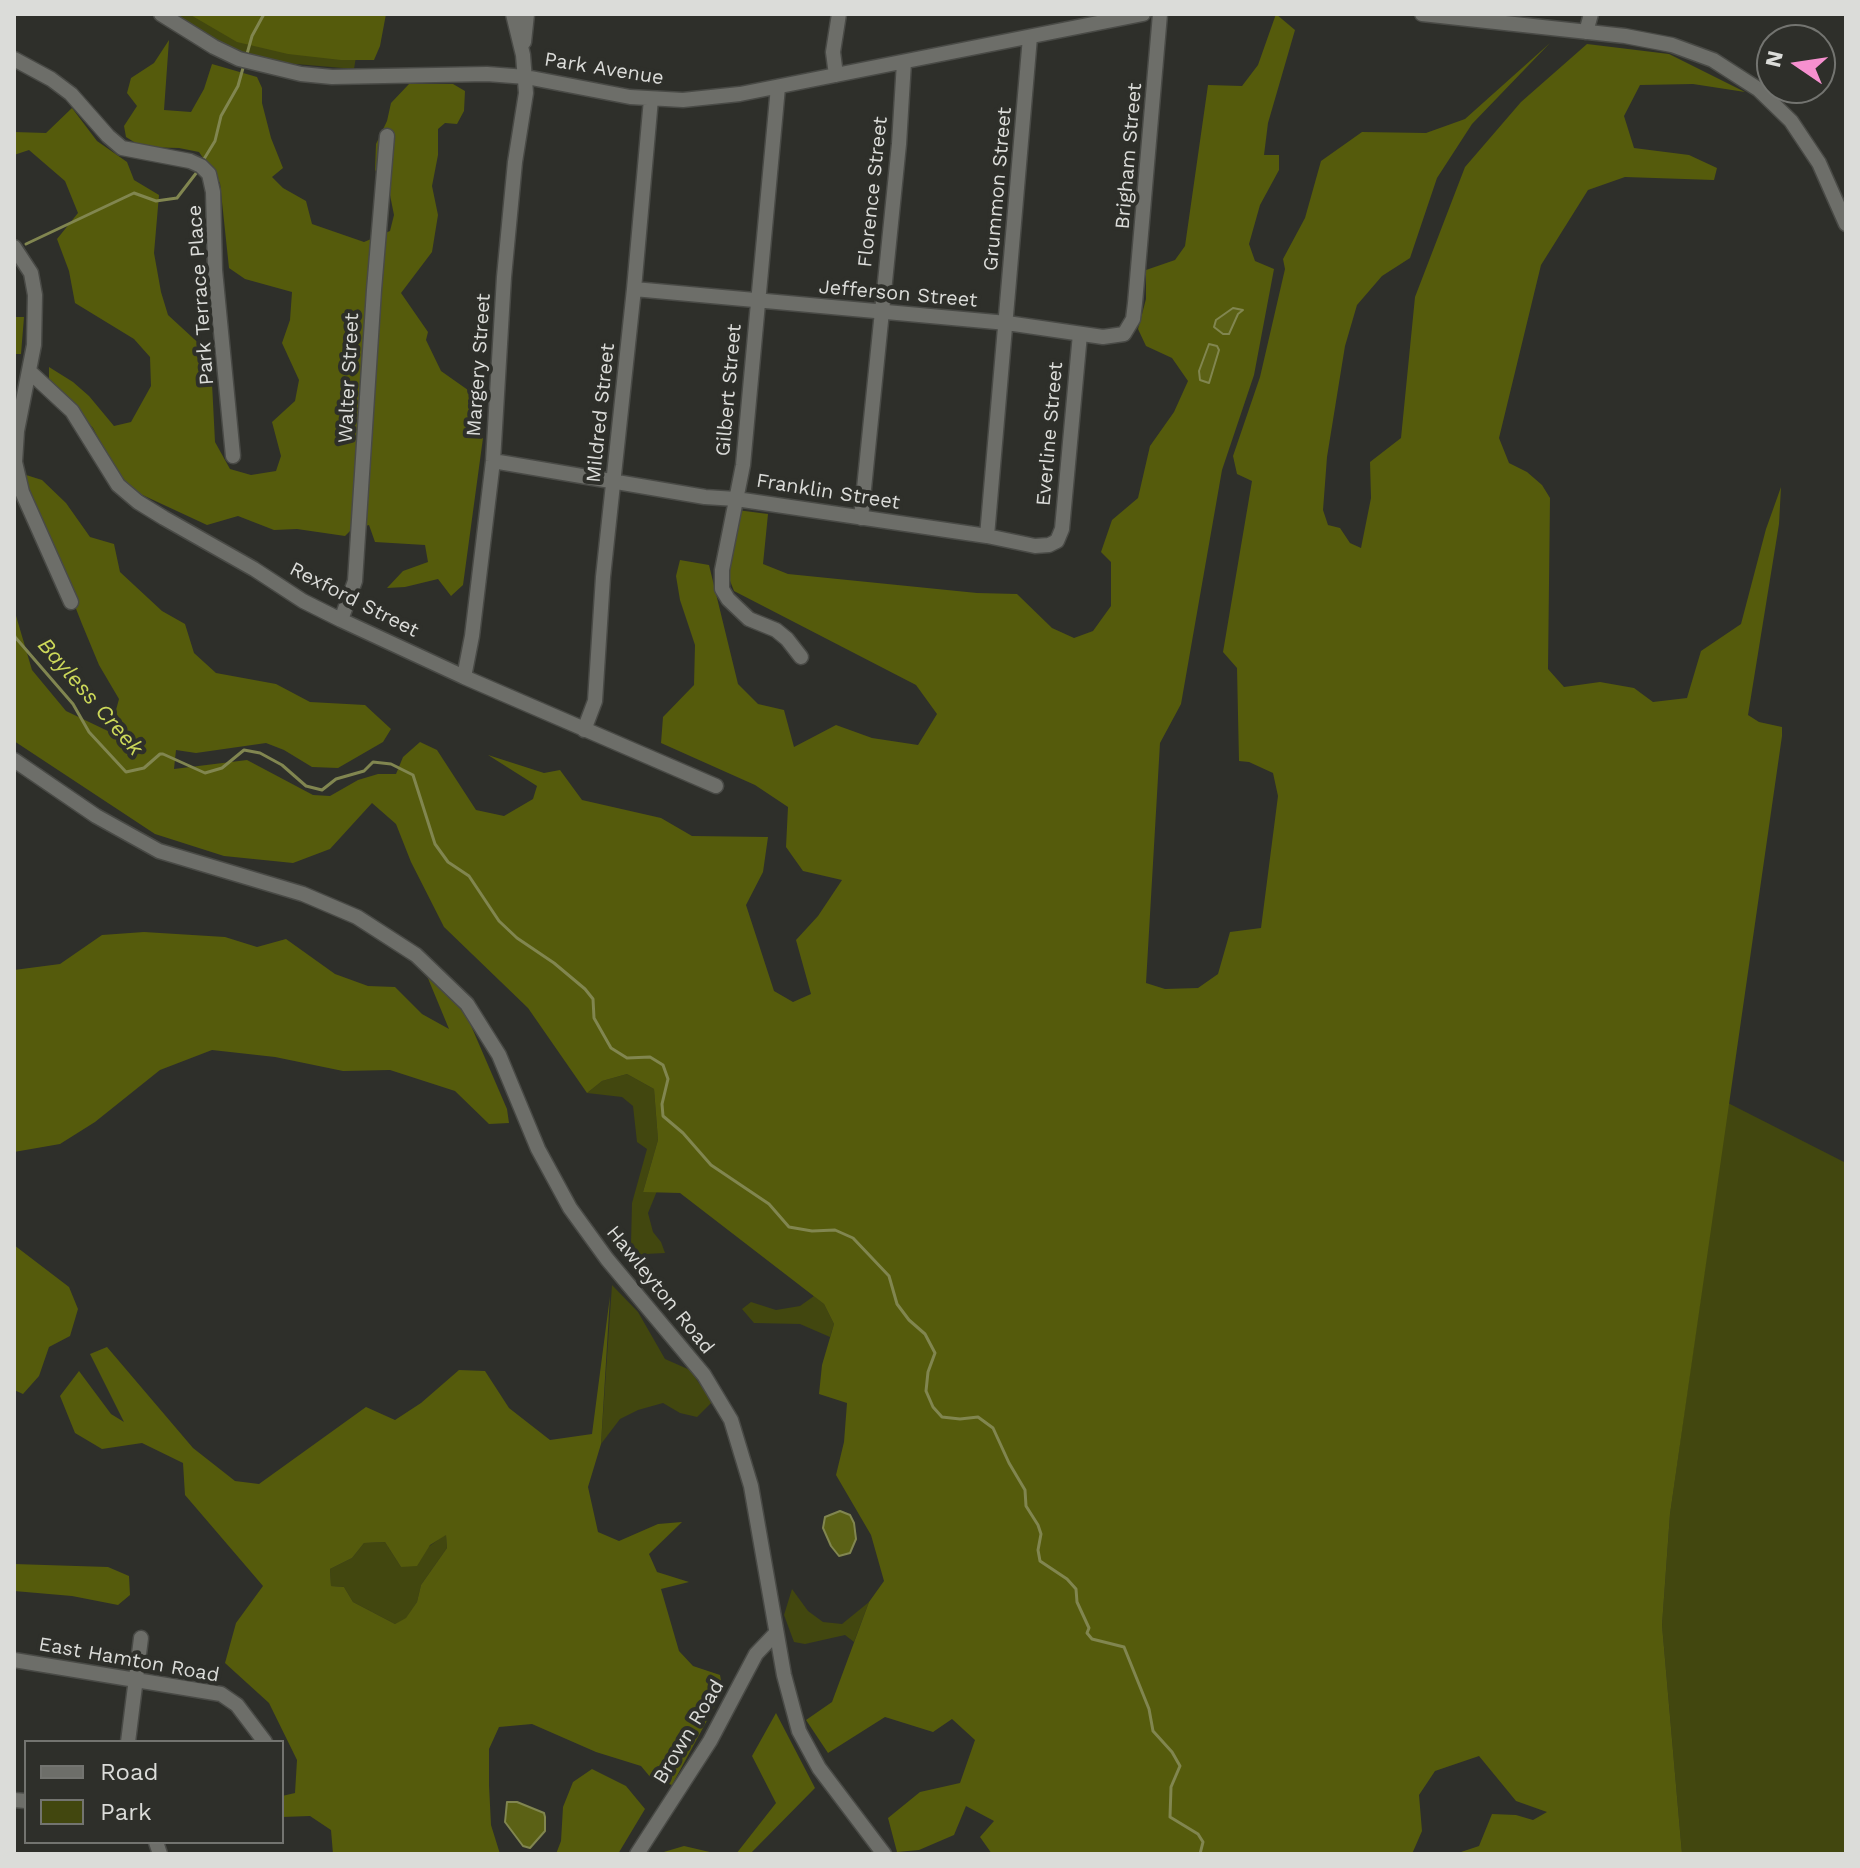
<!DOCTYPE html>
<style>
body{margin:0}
#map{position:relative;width:1860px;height:1868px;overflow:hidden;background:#2e2f2a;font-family:"Work Sans",sans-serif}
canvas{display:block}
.frame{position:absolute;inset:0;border:16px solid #dbdcd9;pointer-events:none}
.legend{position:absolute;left:24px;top:1740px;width:260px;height:104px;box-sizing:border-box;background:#2e2f2a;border:2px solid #737470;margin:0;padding:10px 14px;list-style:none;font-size:24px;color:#dbdcd9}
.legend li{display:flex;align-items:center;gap:16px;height:40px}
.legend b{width:40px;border:2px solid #737470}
.north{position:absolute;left:1756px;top:24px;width:80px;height:80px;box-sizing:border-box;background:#2e2f2a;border:2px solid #737470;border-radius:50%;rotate:283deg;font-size:22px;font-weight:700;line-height:32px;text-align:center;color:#dbdcd9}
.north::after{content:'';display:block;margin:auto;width:28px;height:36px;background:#f690cf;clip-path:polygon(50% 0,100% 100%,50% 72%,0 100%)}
</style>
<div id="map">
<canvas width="1860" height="1868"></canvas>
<div class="frame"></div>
<ul class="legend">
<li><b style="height:10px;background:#6d6e69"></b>Road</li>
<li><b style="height:22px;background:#42470f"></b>Park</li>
</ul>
<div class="north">N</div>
</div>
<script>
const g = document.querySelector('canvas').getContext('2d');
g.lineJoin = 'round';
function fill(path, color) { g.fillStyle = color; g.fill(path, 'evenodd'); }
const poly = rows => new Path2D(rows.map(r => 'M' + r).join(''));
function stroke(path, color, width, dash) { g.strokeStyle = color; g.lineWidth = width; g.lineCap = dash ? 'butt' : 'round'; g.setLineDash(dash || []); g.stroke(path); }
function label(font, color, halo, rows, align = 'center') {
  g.font = font + ' "Work Sans",sans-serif'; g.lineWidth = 8; g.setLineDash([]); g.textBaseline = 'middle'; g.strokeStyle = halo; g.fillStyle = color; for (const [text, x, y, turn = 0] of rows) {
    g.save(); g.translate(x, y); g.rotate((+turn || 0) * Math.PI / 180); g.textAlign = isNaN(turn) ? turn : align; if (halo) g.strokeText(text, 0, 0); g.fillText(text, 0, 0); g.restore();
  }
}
const green = poly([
 [173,14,363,14,354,69,273,62,221,44],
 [627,1074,654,1089,658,1140,643,1192,657,1191,648,1213,653,1232,661,1242,665,1253,645,1254,635,1261,631,1244,632,1203,647,1149,637,1142,633,1106,622,1097,587,1093,602,1081],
 [1728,1103,1846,1163,1846,1854,1682,1854,1662,1625,1670,1514],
 [612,1285,638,1312,665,1359,690,1370,712,1402,697,1417,680,1413,663,1403,638,1410,620,1419,601,1444],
 [814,1296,824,1304,834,1324,830,1337,800,1324,754,1323,742,1309,751,1302,776,1310,800,1306],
 [446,1534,447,1548,421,1585,417,1602,406,1619,395,1624,353,1602,344,1587,331,1586,330,1569,352,1558,364,1543,385,1542,401,1567],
 [792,1589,808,1611,823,1622,842,1624,869,1602,854,1642,845,1635,805,1644,794,1642,784,1615]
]);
const forest = poly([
 [189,14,386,14,380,46,374,60,341,60,288,54,237,42],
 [1276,14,1295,30,1268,123,1264,155,1279,155,1279,170,1260,205,1249,244,1255,261,1274,269,1254,375,1222,470,1181,704,1160,743,1146,983,1165,989,1198,988,1218,974,1230,932,1261,928,1278,796,1273,773,1249,762,1239,761,1237,668,1223,652,1252,481,1237,474,1233,456,1260,377,1285,269,1283,259,1305,218,1321,161,1362,132,1426,133,1465,119,1550,43,1472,124,1437,178,1410,258,1382,276,1357,305,1345,346,1327,457,1323,510,1328,525,1340,528,1350,543,1361,548,1371,498,1370,462,1401,438,1415,297,1465,167,1521,102,1587,44,1669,54,1745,92,1693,84,1640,85,1624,116,1634,148,1689,155,1717,168,1714,180,1625,177,1588,190,1541,265,1499,438,1509,463,1527,472,1542,485,1550,498,1548,669,1564,687,1600,682,1634,688,1653,702,1687,698,1701,651,1741,624,1766,529,1781,487,1779,524,1748,715,1759,722,1782,727,1782,736,1670,1514,1662,1625,1682,1854,1455,1854,1479,1846,1492,1814,1516,1815,1533,1820,1547,1812,1516,1801,1479,1756,1435,1771,1419,1795,1422,1831,1412,1854,992,1854,980,1837,994,1821,966,1806,954,1835,919,1850,897,1852,888,1818,920,1792,960,1783,975,1740,952,1719,933,1732,885,1717,828,1753,806,1720,832,1702,869,1602,884,1581,871,1535,836,1475,844,1442,847,1403,819,1394,822,1365,834,1324,824,1304,680,1193,643,1192,658,1140,654,1089,627,1074,602,1081,587,1093,528,1008,444,927,411,862,396,824,372,803,330,849,293,863,224,856,155,834,14,741,14,609,32,670,66,711,110,732,119,699,99,665,82,624,23,474,42,480,66,503,90,537,114,544,120,572,162,611,185,624,194,653,216,673,276,684,310,702,365,705,391,729,383,742,338,768,312,767,284,750,266,743,196,753,176,750,174,769,247,760,313,795,330,796,358,780,378,774,396,774,403,757,420,742,437,750,476,810,504,816,533,799,537,786,488,755,544,773,560,770,582,800,661,818,692,836,768,837,763,872,746,905,774,991,793,1002,811,994,796,940,818,916,842,880,803,871,786,847,788,807,755,785,661,743,663,717,694,685,695,645,680,600,676,576,680,560,709,565,738,684,758,704,784,710,794,747,836,725,872,738,918,745,937,714,916,685,734,591,727,573,737,510,768,514,763,564,788,574,977,593,1017,594,1052,628,1074,638,1093,631,1111,606,1111,562,1101,552,1112,520,1138,498,1150,446,1174,412,1188,381,1172,358,1146,346,1138,329,1146,299,1146,270,1175,260,1185,246,1208,85,1242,86,1258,65],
 [169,40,164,110,191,112,204,89,212,64,257,77,262,88,262,103,271,138,283,168,272,177,283,188,306,201,312,224,364,242,390,231,394,215,390,195,375,170,376,144,387,121,391,103,409,84,453,84,465,91,464,111,457,124,445,123,438,129,438,155,432,186,438,215,432,252,401,293,428,332,426,340,441,371,475,395,480,410,483,438,463,585,451,596,438,579,405,587,387,588,403,571,428,562,425,545,375,542,369,525,351,530,345,536,297,529,274,530,238,516,207,525,136,492,119,478,93,428,49,379,49,367,73,382,89,396,114,426,131,422,151,386,150,357,134,339,75,303,69,271,57,239,78,213,65,181,29,150,14,155,14,132,46,133,72,108,97,141,127,162,134,180,159,195,154,253,161,292,168,315,206,350,212,383,215,442,230,469,251,475,276,471,281,456,272,422,295,401,299,380,282,343,290,320,292,292,245,279,229,268,220,183,199,152,179,148,142,147,126,137,124,126,137,106,127,93,131,78,154,63],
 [14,317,24,317,21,354,14,354],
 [144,932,225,937,257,947,286,939,335,974,368,986,395,987,422,1014,449,1029,427,976,466,1014,507,1109,509,1123,489,1124,455,1091,390,1070,343,1071,275,1057,212,1050,160,1070,95,1122,60,1144,14,1152,14,970,60,964,102,935],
 [14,1245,69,1287,78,1309,70,1336,49,1347,39,1376,23,1394,14,1390],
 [610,1296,601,1444,588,1487,598,1532,619,1541,658,1524,682,1522,649,1554,657,1572,689,1582,661,1589,679,1651,693,1666,720,1675,723,1691,672,1785,651,1778,641,1766,596,1752,532,1724,499,1727,489,1749,489,1785,491,1825,500,1854,333,1854,331,1830,310,1816,282,1817,282,1796,295,1793,297,1760,269,1703,225,1663,236,1623,263,1586,185,1495,183,1463,142,1443,102,1449,75,1433,60,1396,79,1371,111,1414,124,1422,90,1354,107,1347,193,1448,235,1481,259,1484,366,1407,395,1420,421,1403,459,1370,485,1371,509,1408,550,1440,592,1434],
 [446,1535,447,1548,421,1585,417,1602,406,1618,395,1624,353,1602,344,1587,331,1586,330,1569,352,1558,364,1543,385,1542,401,1567,417,1566,430,1545],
 [14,1564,108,1567,129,1576,130,1595,118,1605,72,1596,14,1591],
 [776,1713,815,1788,750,1854,657,1854,684,1846,714,1853,736,1854,776,1803,752,1756],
 [592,1769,626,1786,645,1809,618,1854,556,1854,561,1841,563,1807,573,1782]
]);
const water = poly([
 [1233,308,1243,310,1238,314,1229,334,1223,334,1214,327,1216,320,1233,308],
 [1209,344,1217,346,1219,350,1209,383,1200,380,1199,371,1209,344],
 [840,1511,850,1515,854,1523,856,1539,850,1553,839,1556,831,1546,823,1528,825,1517,840,1511],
 [507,1802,517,1802,544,1813,545,1817,545,1831,530,1848,523,1846,505,1822,507,1802]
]);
const stream = poly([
 [247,54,252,36,264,14],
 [204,159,215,141,221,116,238,86,243,68],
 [26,244,134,193,156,201,177,198,197,172],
 [14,633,15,637,73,704,89,732,126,772,144,768,160,754,163,754,205,773,222,768,244,750,260,753,282,765,306,786,322,790,336,779,364,771,373,762,391,764,413,775,435,844,448,862,469,876,499,921,517,938,554,963,585,989,593,999,594,1018,611,1048,627,1058,650,1057,663,1065,668,1079,662,1104,663,1116,683,1133,711,1165,769,1204,789,1227,812,1231,835,1230,853,1238,889,1276,897,1304,909,1320,925,1334,935,1353,928,1372,926,1391,933,1407,942,1417,960,1419,978,1417,993,1428,1009,1463,1025,1490,1026,1506,1038,1525,1041,1534,1038,1550,1040,1561,1067,1579,1076,1589,1077,1602,1089,1628,1087,1633,1092,1639,1124,1647,1149,1709,1153,1731,1172,1752,1180,1766,1171,1787,1170,1817,1198,1834,1203,1842,1200,1854]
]);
const minor = poly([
 [161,14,214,47,239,59,301,74,332,77,487,74,526,77,630,97,683,100,740,94,1143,14],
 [1422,14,1625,36,1672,45,1713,60,1758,89,1791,121,1819,163,1846,224],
 [1586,32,1591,14],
 [524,42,527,14],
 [14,59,51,79,71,94,108,136,122,148,190,161,201,166,209,174,213,192,215,270,233,456],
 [836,75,833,52,839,14],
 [778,87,743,465,722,570,722,589,728,599,749,619,776,630,787,639,801,657],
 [14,247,31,273,35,295,34,345,17,431,15,462,22,492,71,602],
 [634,289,1007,323,1103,337,1124,334,1133,319,1135,303,1160,14],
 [30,372,72,411,118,485,138,502,164,518,254,569,303,601,341,620,464,677,716,786],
 [493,461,705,497,736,499,987,536,1035,546,1049,545,1057,541,1062,529,1080,334],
 [861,518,899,144,904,62],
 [987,536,1030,37],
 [341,620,355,581,374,290,387,136],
 [464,677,472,636,493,461,504,277,515,162,526,93,523,55,513,14],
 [584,730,595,701,603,577,634,289,651,99],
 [14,760,96,816,159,851,303,894,357,917,416,955,467,1004,499,1055,538,1149,570,1208,607,1259,704,1375,731,1420,751,1486,784,1675,799,1731,819,1768,884,1854],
 [14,1660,221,1694,237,1705,265,1742],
 [128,1742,141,1638],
 [14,1800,26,1801],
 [156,1842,160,1854],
 [637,1854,710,1741,756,1654,776,1633]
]);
const streetNames = [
 ["Park Avenue",604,69,9],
 ["Brigham Street",1129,156,-85],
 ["Grummon Street",998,189,-85],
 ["Florence Street",873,192,-84],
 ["Jefferson Street",898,294,5],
 ["Park Terrace Place",201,295,-94],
 ["Margery Street",479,365,-86],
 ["Walter Street",349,378,-87],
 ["Gilbert Street",729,390,-85],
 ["Mildred Street",601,413,-84],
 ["Everline Street",1050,434,-85],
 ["Franklin Street",828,492,9],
 ["Rexford Street",354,600,27],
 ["Hawleyton Road",660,1290,51],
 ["East Hamton Road",129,1660,10],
 ["Brown Road",689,1732,-59]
];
const waterNames = [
 ["Bayless Creek",90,697,49]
];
fill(green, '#42470f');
fill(forest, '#555b0c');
fill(water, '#5b6115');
stroke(water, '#818650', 2);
stroke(stream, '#818650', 3);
stroke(minor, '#494a46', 17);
stroke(minor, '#6d6e69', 14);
label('20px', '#dbdcd9', '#2e2f2a', streetNames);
label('italic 22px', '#ccd859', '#2e2f2a', waterNames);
</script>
